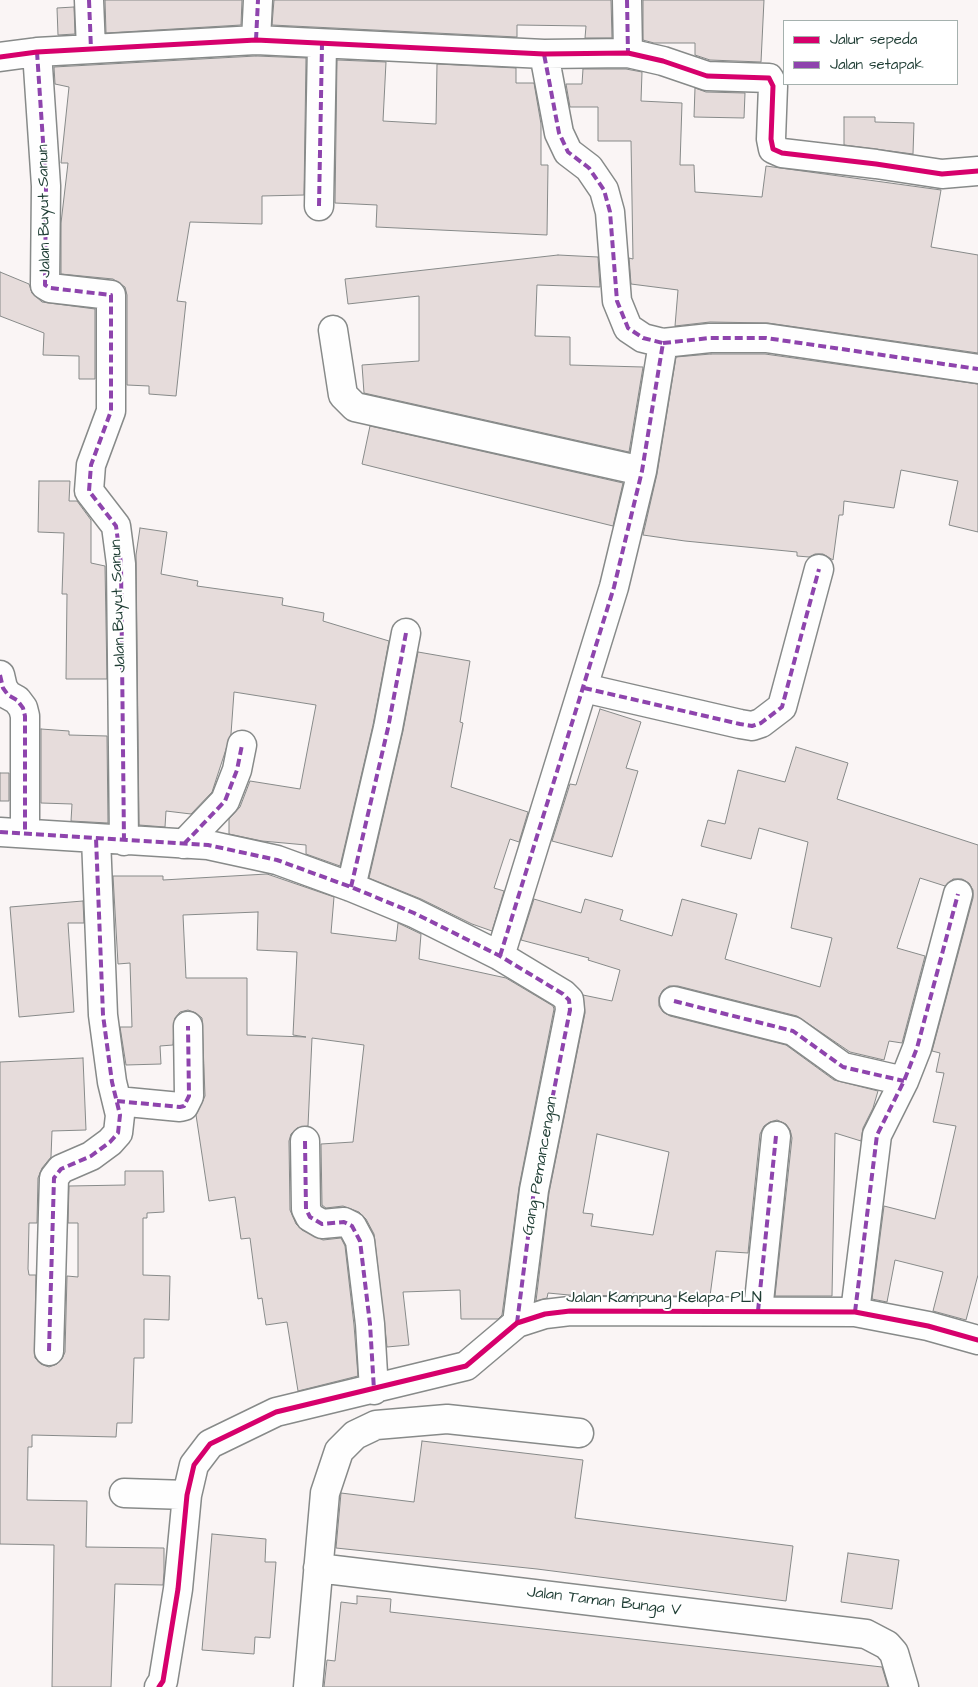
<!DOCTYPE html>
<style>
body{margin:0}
#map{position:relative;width:978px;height:1687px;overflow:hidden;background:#faf5f5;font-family:"Architects Daughter",sans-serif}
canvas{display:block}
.legend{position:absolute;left:783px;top:20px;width:175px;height:65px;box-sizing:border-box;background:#fff;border:1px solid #a5b1ae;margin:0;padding:6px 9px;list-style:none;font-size:15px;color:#1f3d34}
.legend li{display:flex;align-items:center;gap:10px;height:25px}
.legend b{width:25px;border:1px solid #a5b1ae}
</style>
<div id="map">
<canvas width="978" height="1687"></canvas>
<ul class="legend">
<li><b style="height:6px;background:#d6006c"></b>Jalur sepeda</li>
<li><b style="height:6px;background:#8e44ad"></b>Jalan setapak</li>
</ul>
</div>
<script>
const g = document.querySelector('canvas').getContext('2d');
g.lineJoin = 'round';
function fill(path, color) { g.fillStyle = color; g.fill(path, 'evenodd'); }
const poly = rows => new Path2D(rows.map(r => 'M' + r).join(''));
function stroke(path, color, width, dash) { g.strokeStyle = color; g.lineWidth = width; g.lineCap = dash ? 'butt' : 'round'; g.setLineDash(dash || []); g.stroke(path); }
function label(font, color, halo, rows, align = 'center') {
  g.font = font + ' "Architects Daughter",sans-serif'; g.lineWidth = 4; g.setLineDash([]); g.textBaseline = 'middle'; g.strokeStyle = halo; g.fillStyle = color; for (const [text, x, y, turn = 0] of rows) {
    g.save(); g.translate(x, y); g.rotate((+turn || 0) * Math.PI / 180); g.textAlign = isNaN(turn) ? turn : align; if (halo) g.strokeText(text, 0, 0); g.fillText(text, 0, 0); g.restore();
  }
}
const building = poly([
 [105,0,242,0,241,25,106,33,105,0],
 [274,0,611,0,612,38,585,38,586,26,517,25,517,37,272,25,274,0],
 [643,0,764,0,761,62,710,60,695,55,695,43,654,43,643,40,643,0],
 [74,7,75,34,58,35,57,8,74,7],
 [256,56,306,58,304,195,262,196,262,224,190,222,177,301,186,302,176,396,149,394,149,386,127,385,127,295,125,287,113,279,61,274,61,223,68,163,61,163,69,87,55,84,54,67,256,56],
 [337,60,386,62,383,121,436,124,437,64,516,68,516,83,534,83,541,124,541,165,548,165,547,235,376,227,377,205,335,203,337,60],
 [583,69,626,69,642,72,641,101,682,103,680,165,694,165,695,192,762,197,766,166,941,190,931,247,978,255,978,353,768,323,710,322,675,326,678,290,631,284,629,258,633,259,631,141,598,141,598,107,570,107,566,84,582,84,583,69],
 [695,88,706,92,745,93,744,118,694,117,695,88],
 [844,117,875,117,875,122,914,123,913,154,844,145,844,117],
 [558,255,598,257,600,287,537,285,535,336,570,337,570,365,643,367,629,452,364,393,362,365,419,361,419,296,348,304,345,279,558,255],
 [0,272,29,284,32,293,42,302,95,309,95,379,79,379,79,356,43,355,44,333,0,316,0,272],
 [711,354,765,354,978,384,978,532,949,525,958,481,901,470,894,508,844,501,843,515,839,515,833,560,823,554,815,554,809,557,797,556,797,552,685,541,643,535,657,474,676,357,711,354],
 [370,426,623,483,613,526,362,464,370,426],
 [39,481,70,481,69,501,77,501,91,520,91,563,105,566,107,679,66,679,67,594,62,594,64,533,38,532,39,481],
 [140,528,167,532,161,574,198,581,197,586,283,598,282,605,324,613,323,621,389,641,373,725,340,866,306,854,306,845,262,841,229,834,229,819,240,807,250,781,300,789,316,705,234,692,231,734,212,792,191,814,166,811,165,827,139,825,136,555,140,528],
 [418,652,470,661,460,722,463,723,451,787,528,812,519,842,510,839,494,888,504,891,492,931,472,924,421,899,369,878,403,731,418,652],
 [600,709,641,722,626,768,638,771,612,857,552,841,570,784,576,785,600,709],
 [41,729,69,731,69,735,107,736,108,823,71,821,72,804,41,803,41,729],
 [796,747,848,763,837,799,978,845,978,1275,966,1320,933,1311,943,1272,895,1260,887,1302,872,1299,884,1206,935,1219,956,1126,933,1122,944,1073,936,1072,940,1053,932,1051,973,898,973,890,969,883,962,879,953,879,945,886,920,878,897,948,925,956,902,1043,889,1041,884,1060,850,1052,797,1016,678,986,669,986,663,990,659,997,659,1006,663,1012,670,1016,786,1045,834,1080,878,1091,873,1108,863,1128,861,1141,835,1133,832,1296,775,1296,792,1138,790,1130,786,1124,777,1120,770,1122,764,1126,760,1134,748,1253,716,1251,710,1296,652,1296,633,1293,632,1296,569,1295,548,1293,547,1298,536,1301,549,1193,585,1013,583,995,612,1001,620,970,588,960,589,958,521,940,534,899,581,913,585,899,623,910,620,920,672,936,682,899,737,914,725,959,820,987,832,938,791,928,808,842,759,828,751,859,701,846,708,820,725,824,738,770,785,782,796,747],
 [597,1134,669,1152,653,1235,591,1226,593,1214,583,1213,597,1134],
 [0,773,9,773,9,801,0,801,0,773],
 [267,874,334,897,331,933,396,941,398,923,421,934,419,959,506,978,553,1006,554,1009,519,1187,502,1315,498,1319,461,1319,460,1290,403,1292,409,1345,387,1347,374,1234,366,1219,359,1212,343,1206,326,1208,322,1205,321,1144,353,1142,364,1045,312,1038,308,1126,297,1128,291,1134,289,1141,290,1210,296,1224,302,1230,323,1240,341,1238,345,1246,354,1325,358,1376,298,1391,287,1322,266,1325,262,1298,258,1299,250,1238,241,1239,235,1197,209,1201,196,1115,205,1096,202,1018,196,1013,188,1010,180,1012,175,1018,173,1045,160,1046,161,1064,126,1065,120,1027,132,1027,130,963,118,964,113,876,163,876,163,880,267,874],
 [258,912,257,950,297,952,293,1035,306,1037,247,1035,247,978,186,978,183,915,258,912],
 [83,901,84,923,68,923,74,1012,19,1017,10,907,83,901],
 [83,1058,86,1130,52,1131,51,1157,42,1168,38,1178,37,1223,29,1223,28,1269,29,1275,36,1275,35,1358,41,1364,49,1367,57,1364,62,1359,65,1352,67,1276,78,1277,78,1223,68,1223,69,1186,125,1185,125,1171,163,1171,164,1212,147,1213,147,1218,143,1218,143,1275,170,1276,169,1320,144,1319,144,1358,134,1358,132,1423,117,1423,116,1437,32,1435,32,1447,28,1447,27,1500,87,1501,86,1547,164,1548,164,1572,163,1585,115,1584,111,1687,52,1687,54,1545,0,1544,0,1062,83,1058],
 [422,1441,583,1460,575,1518,793,1546,786,1601,537,1569,336,1548,341,1493,414,1502,422,1441],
 [212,1534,266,1539,265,1562,276,1562,270,1638,255,1637,254,1654,202,1650,212,1534],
 [848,1553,899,1560,892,1609,841,1602,848,1553],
 [357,1596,391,1599,390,1612,882,1667,888,1687,324,1687,327,1660,335,1661,341,1602,357,1604,357,1596]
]);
const minor = poly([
 [89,0,91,49],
 [627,0,628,53],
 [256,40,258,0],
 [37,52,46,186,45,285,50,288,111,295,111,411,91,465,89,491,116,526,121,564,124,841],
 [0,57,37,52,256,40,544,54,628,53,663,61,707,76,769,78,773,86,771,139,773,149,782,153,876,164,942,174,978,171],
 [319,206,322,44],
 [333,330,343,395,355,407,642,471],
 [663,343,710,338,766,338,978,369],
 [0,675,3,688,8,695,17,700,23,708,25,716,25,833],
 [584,688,740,724,752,726,761,723,782,707,819,569],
 [0,832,208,845,277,860,351,887,414,913,500,956,563,994,569,1000,570,1010,534,1190,517,1323],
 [184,844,225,801,237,770,242,745],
 [351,887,388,728,406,633],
 [500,956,614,587,642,471,663,343,643,338,628,328,617,301,610,212,604,190,589,168,568,152,559,133,544,54],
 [674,1001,793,1031,843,1067,904,1081],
 [117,1101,180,1107,184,1106,189,1096,188,1026],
 [305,1141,306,1209,310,1217,322,1224,344,1222,352,1226,360,1241,370,1324,374,1390],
 [758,1311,776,1136],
 [855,1312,877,1135,904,1081,917,1048,958,894],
 [49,1351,54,1178,61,1169,91,1156,110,1142,118,1133,120,1115,112,1082,103,1015,96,838],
 [124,1493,187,1495],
 [318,1568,866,1634,887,1645,894,1653,904,1687],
 [159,1687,163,1681,178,1589,187,1495,194,1465,210,1444,276,1412,466,1366,517,1323,545,1314,570,1311,855,1312,928,1326,978,1340],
 [308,1687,325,1493,339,1451,355,1435,376,1425,447,1419,579,1433]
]);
const quiet = poly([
 [89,0,91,49],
 [627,0,628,53],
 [256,40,258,0],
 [37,52,46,186,45,285,50,288,111,295,111,411,91,465,89,491,116,526,121,564,124,841],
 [319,206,322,44],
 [663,343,710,338,766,338,978,369],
 [0,675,3,688,8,695,17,700,23,708,25,716,25,833],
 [584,688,740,724,752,726,761,723,782,707,819,569],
 [0,832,208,845,277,860,351,887,414,913,500,956,563,994,569,1000,570,1010,534,1190,517,1323],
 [184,844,225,801,237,770,242,745],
 [351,887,388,728,406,633],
 [500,956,614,587,642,471,663,343,643,338,628,328,617,301,610,212,604,190,589,168,568,152,559,133,544,54],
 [674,1001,793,1031,843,1067,904,1081],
 [117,1101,180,1107,184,1106,189,1096,188,1026],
 [305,1141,306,1209,310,1217,322,1224,344,1222,352,1226,360,1241,370,1324,374,1390],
 [758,1311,776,1136],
 [855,1312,877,1135,904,1081,917,1048,958,894],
 [49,1351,54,1178,61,1169,91,1156,110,1142,118,1133,120,1115,112,1082,103,1015,96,838]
]);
const cycleway = poly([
 [0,57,37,52,256,40,544,54,628,53,663,61,707,76,769,78,773,86,771,139,773,149,782,153,876,164,942,174,978,171],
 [159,1687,163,1681,178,1589,187,1495,194,1465,210,1444,276,1412,466,1366,517,1323,545,1314,570,1311,855,1312,928,1326,978,1340]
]);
const streetNames = [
 ["Jalan Buyut Sanun",45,211,-91],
 ["Jalan Buyut Sanun",119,606,-92],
 ["Gang Pemancengan",541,1166,-80],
 ["Jalan Kampung Kelapa PLN",664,1299],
 ["Jalan Taman Bunga V",604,1602,7]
];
fill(building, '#e6dcdb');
stroke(building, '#878a89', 1);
stroke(minor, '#878a89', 31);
stroke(minor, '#fefefe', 28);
stroke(quiet, '#8e44ad', 4, [8, 4]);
stroke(cycleway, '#d6006c', 5);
label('16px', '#1f3d34', '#fff', streetNames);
</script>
